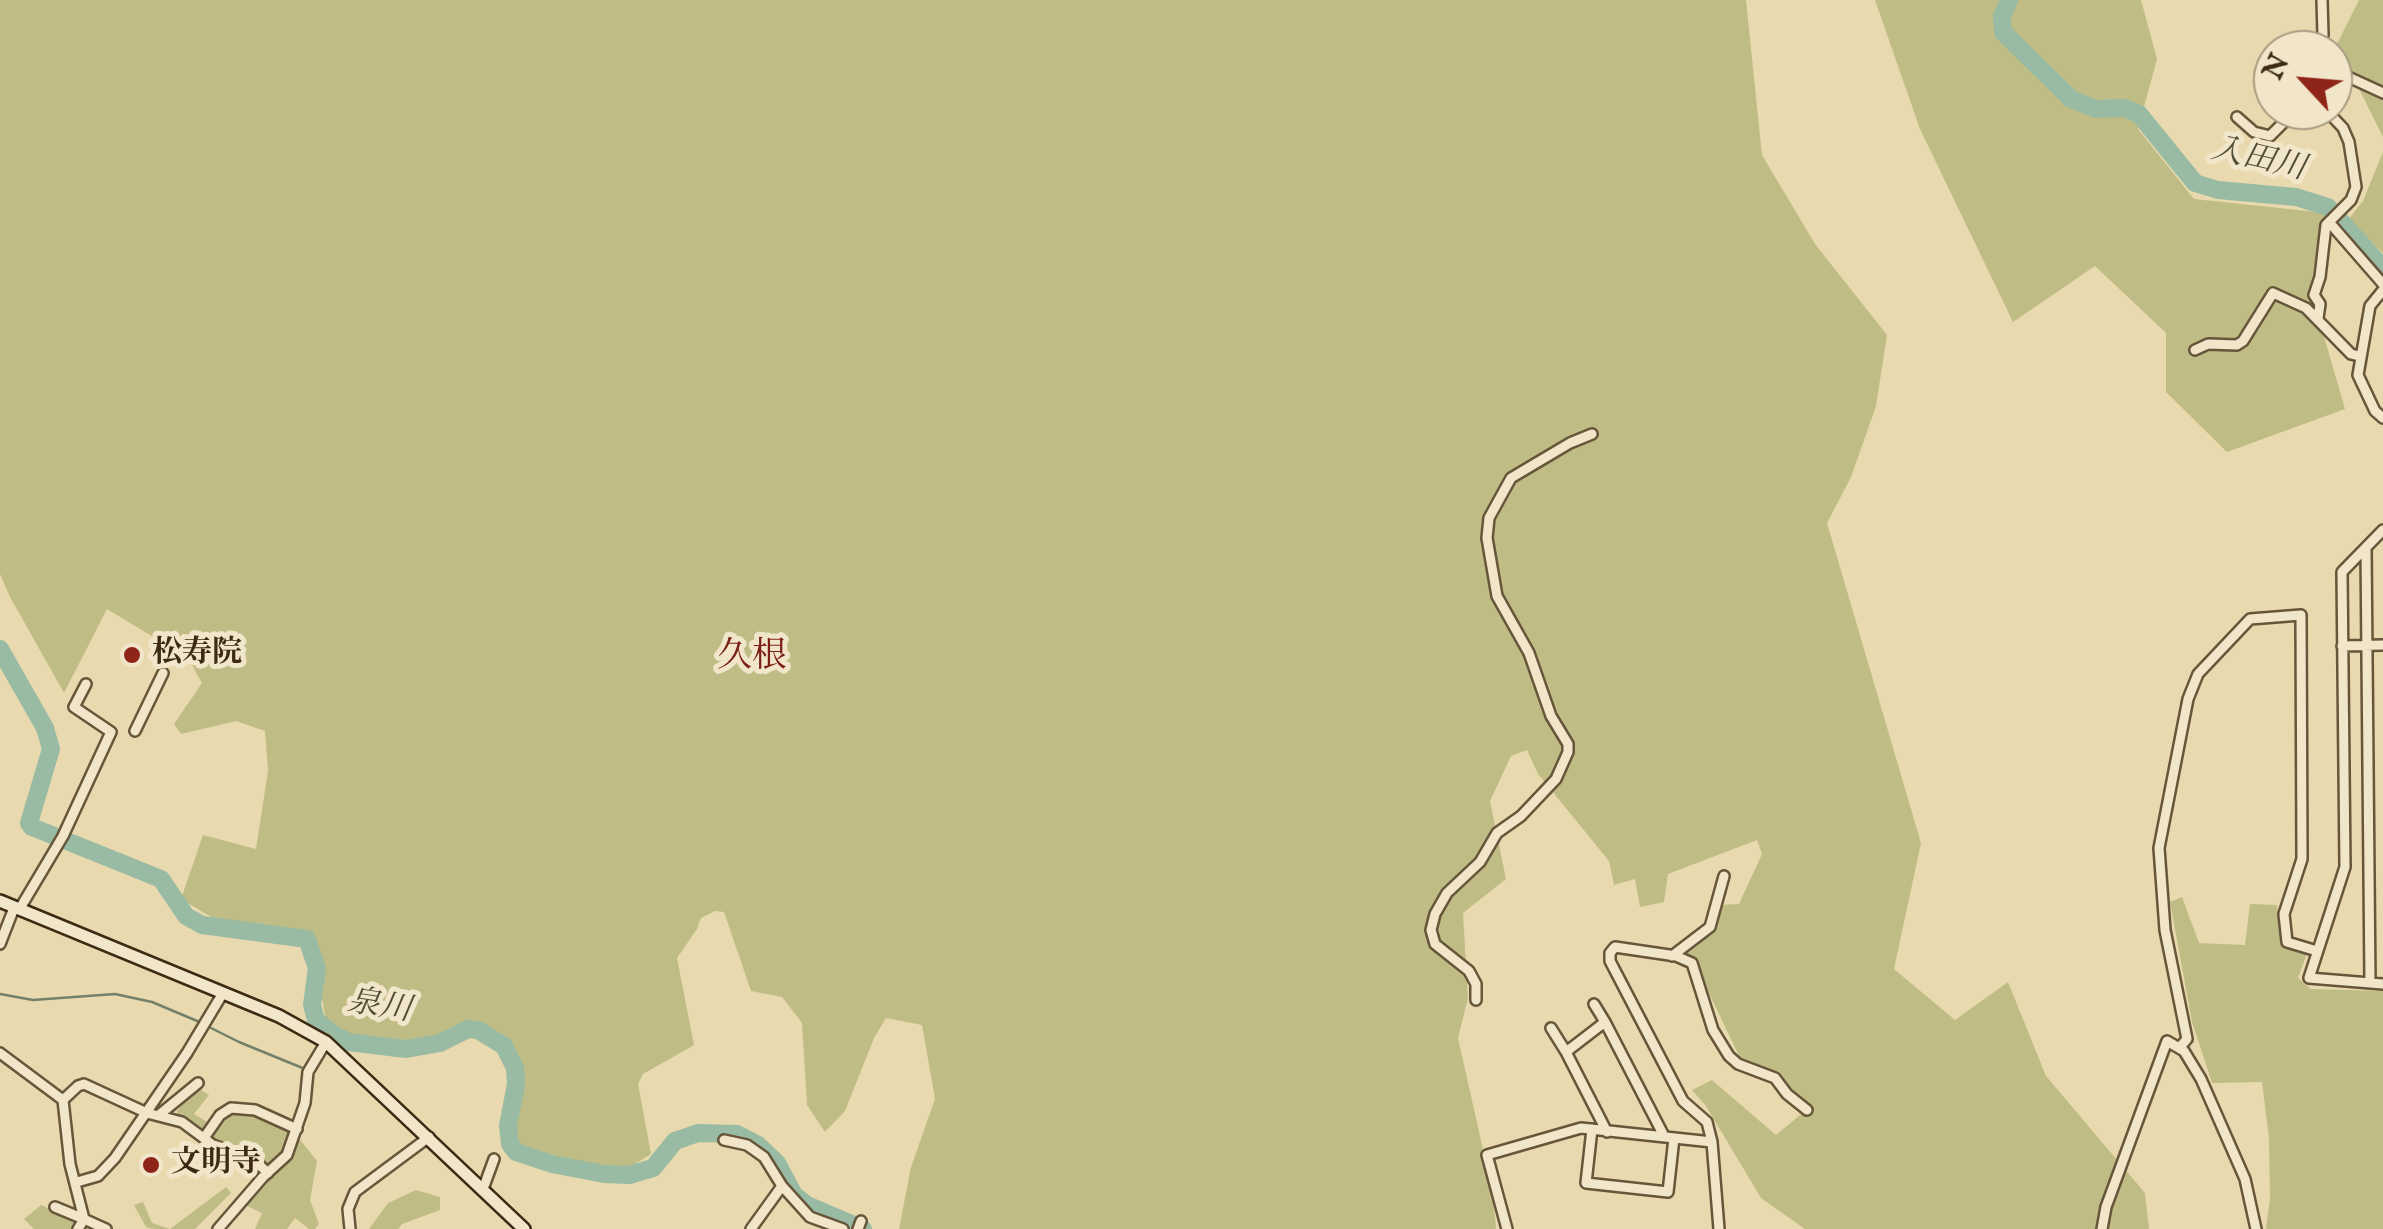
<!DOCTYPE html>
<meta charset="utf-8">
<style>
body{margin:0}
#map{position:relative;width:2383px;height:1229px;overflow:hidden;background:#e9d9ae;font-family:"IM FELL English",serif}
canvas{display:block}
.north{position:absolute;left:2253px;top:30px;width:100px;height:100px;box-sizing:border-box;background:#f1e6ca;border:2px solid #a99b81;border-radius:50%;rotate:296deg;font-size:28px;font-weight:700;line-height:40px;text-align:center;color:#3c2a13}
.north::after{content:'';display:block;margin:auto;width:35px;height:45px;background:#8f2418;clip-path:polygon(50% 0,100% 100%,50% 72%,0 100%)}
</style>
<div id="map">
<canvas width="2383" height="1229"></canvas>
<div class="north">N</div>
</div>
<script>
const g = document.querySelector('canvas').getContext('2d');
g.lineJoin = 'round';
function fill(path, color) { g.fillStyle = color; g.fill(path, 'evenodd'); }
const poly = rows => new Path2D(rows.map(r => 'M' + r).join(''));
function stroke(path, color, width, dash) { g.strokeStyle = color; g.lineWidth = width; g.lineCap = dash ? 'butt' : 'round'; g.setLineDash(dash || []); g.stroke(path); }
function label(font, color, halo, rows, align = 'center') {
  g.font = font + ' "IM FELL English","Noto Serif JP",serif'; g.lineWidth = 10; g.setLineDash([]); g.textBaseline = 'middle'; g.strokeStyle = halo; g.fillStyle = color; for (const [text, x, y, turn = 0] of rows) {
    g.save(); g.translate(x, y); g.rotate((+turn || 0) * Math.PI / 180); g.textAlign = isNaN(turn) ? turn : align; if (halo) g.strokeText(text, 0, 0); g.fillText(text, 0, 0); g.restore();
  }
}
const green = poly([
 [0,0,1746,0,1762,155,1815,244,1887,335,1876,406,1851,477,1827,523,1921,843,1894,969,1955,1020,2008,982,2046,1076,2145,1193,2149,1229,1805,1229,1761,1198,1706,1106,1692,1090,1712,1080,1776,1135,1806,1110,1740,1058,1694,962,1682,952,1710,931,1718,905,1739,904,1762,854,1757,840,1668,874,1664,902,1640,907,1635,879,1614,885,1609,861,1538,774,1527,750,1511,756,1490,801,1506,879,1463,913,1468,998,1458,1038,1493,1194,1496,1229,899,1229,911,1167,935,1099,922,1025,886,1018,874,1038,845,1111,825,1132,807,1105,802,1023,782,997,751,991,724,912,715,911,701,918,697,929,677,958,694,1045,643,1074,638,1084,651,1154,630,1167,577,1174,519,1152,509,1131,520,1074,507,1042,475,1024,458,1026,406,1049,355,1045,328,1031,311,938,218,921,181,899,203,835,256,849,268,771,265,731,236,721,181,734,174,724,202,683,188,658,107,609,64,693,9,595,0,574],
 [1875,0,2141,0,2157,59,2138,129,2194,199,2327,213,2321,225,2312,295,2345,409,2227,452,2166,392,2166,333,2095,266,2013,322,1920,129],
 [2359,0,2383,0,2383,137,2337,44],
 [2383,152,2383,253,2348,220,2363,201],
 [2182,897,2199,943,2245,945,2250,904,2277,905,2279,925,2287,942,2307,953,2298,978,2311,989,2383,991,2383,1229,2266,1229,2270,1198,2269,1138,2262,1082,2212,1083,2192,1022,2170,902],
 [196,1087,209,1095,194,1114,209,1123,230,1111,286,1122,317,1161,310,1200,319,1224,315,1229,309,1229,295,1218,287,1229,255,1229,262,1213,247,1206,260,1180,176,1120,177,1111],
 [226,1187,231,1193,195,1229,153,1229,146,1227,134,1205,143,1202,152,1223,170,1229],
 [416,1190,440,1197,440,1210,402,1224,398,1229,369,1229,388,1203],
 [41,1205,71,1218,89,1229,34,1229,24,1219]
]);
const stream = poly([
 [0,994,33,1000,115,994,152,1002,202,1023],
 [209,1027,239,1042,305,1069,318,1045]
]);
const river = poly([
 [2009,0,2002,16,2003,32,2071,99,2096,109,2125,108,2139,114,2195,183,2218,190,2296,197,2328,207,2383,268],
 [0,649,45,728,51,749,29,823,32,827,161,879,186,916,202,925,307,939,317,968,312,1005,316,1020,333,1034,348,1042,406,1049,440,1043,468,1029,478,1030,504,1046,515,1068,516,1084,508,1126,510,1144,516,1152,552,1164,604,1174,629,1175,653,1168,675,1141,698,1133,737,1134,758,1145,777,1163,794,1195,807,1205,863,1229]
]);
const street = poly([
 [2320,50,2323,35,2322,0],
 [2333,70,2383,93],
 [2237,117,2254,132,2270,136,2296,110],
 [2329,222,2383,284],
 [2383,290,2370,306,2358,375,2375,411,2383,418],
 [2318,318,2320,304,2314,295,2320,277,2326,225,2351,200,2356,187,2349,142,2343,128,2326,110],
 [2195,350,2208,344,2237,345,2243,341,2273,293,2306,308,2351,354,2359,356],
 [2383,530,2342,572,2345,867,2309,978,2383,984],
 [2366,548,2370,983],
 [2342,646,2383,645],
 [135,731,163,673],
 [19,910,63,836,111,732,74,707,86,684],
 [0,944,14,908],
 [1672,956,1710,927,1724,876],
 [1476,1000,1476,984,1469,971,1435,944,1431,930,1435,914,1447,893,1480,862,1497,833,1521,816,1556,779,1568,752,1568,744,1551,716,1529,653,1497,596,1487,538,1489,518,1511,478,1570,443,1592,434],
 [1594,1004,1605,1022],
 [1551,1028,1566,1052],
 [2180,1047,2187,1039,2165,930,2159,848,2188,699,2198,674,2250,619,2301,615,2302,859,2284,914,2287,942,2317,951],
 [0,1053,63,1100,70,1164,84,1219,106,1229],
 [63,1100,78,1086,84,1084,147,1113,182,1122,213,1145,255,1161,268,1173],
 [159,1115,198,1083],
 [1592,1129,1586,1183,1668,1192,1674,1138],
 [1607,1132,1566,1052,1605,1022,1664,1136],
 [204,1138,220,1115,231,1108,255,1110,297,1129],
 [724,1140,747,1145,764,1157,782,1186],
 [77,1182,98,1176,115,1158,187,1053,223,993],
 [483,1189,494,1159],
 [55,1207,84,1219,78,1229],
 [218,1229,263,1177,287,1155,305,1103,308,1072,326,1042],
 [350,1229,348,1209,355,1192,429,1137],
 [751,1229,782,1186,810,1217,843,1229],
 [858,1229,861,1221],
 [1507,1229,1487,1155,1581,1128,1712,1142],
 [1719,1229,1712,1142,1707,1122,1683,1101,1610,961,1610,953,1615,947,1676,956,1692,963,1713,1030,1729,1056,1738,1064,1775,1078,1787,1094,1807,1110],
 [2102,1229,2106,1207,2167,1041,2184,1051,2201,1079,2245,1179,2256,1229]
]);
const secondary = poly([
 [0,901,279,1016,326,1042,524,1229]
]);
const markers = [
 [132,655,10,"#8f2418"],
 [151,1165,10,"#8f2418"]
];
const poiNames = [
 ["松寿院",152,655],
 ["文明寺",171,1165]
];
const waterNames = [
 ["入田川",2258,161,13],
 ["泉川",379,1008,9]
];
const quarterNames = [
 ["久根",752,659]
];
fill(green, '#bfbd85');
stroke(stream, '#74816a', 2.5);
stroke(river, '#99bba4', 18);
stroke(street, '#67563a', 14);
stroke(secondary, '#3c2a13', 16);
stroke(street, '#f1e6ca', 9);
stroke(secondary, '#f1e6ca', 11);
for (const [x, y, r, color] of markers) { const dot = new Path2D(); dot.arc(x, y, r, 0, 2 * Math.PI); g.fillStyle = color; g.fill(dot); stroke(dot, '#f1e6ca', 4); }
label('bold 30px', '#3c2a13', '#f1e6ca', poiNames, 'left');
label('italic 32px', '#534e37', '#f1e6ca', waterNames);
label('35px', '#7a1f14', '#f1e6ca', quarterNames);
</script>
